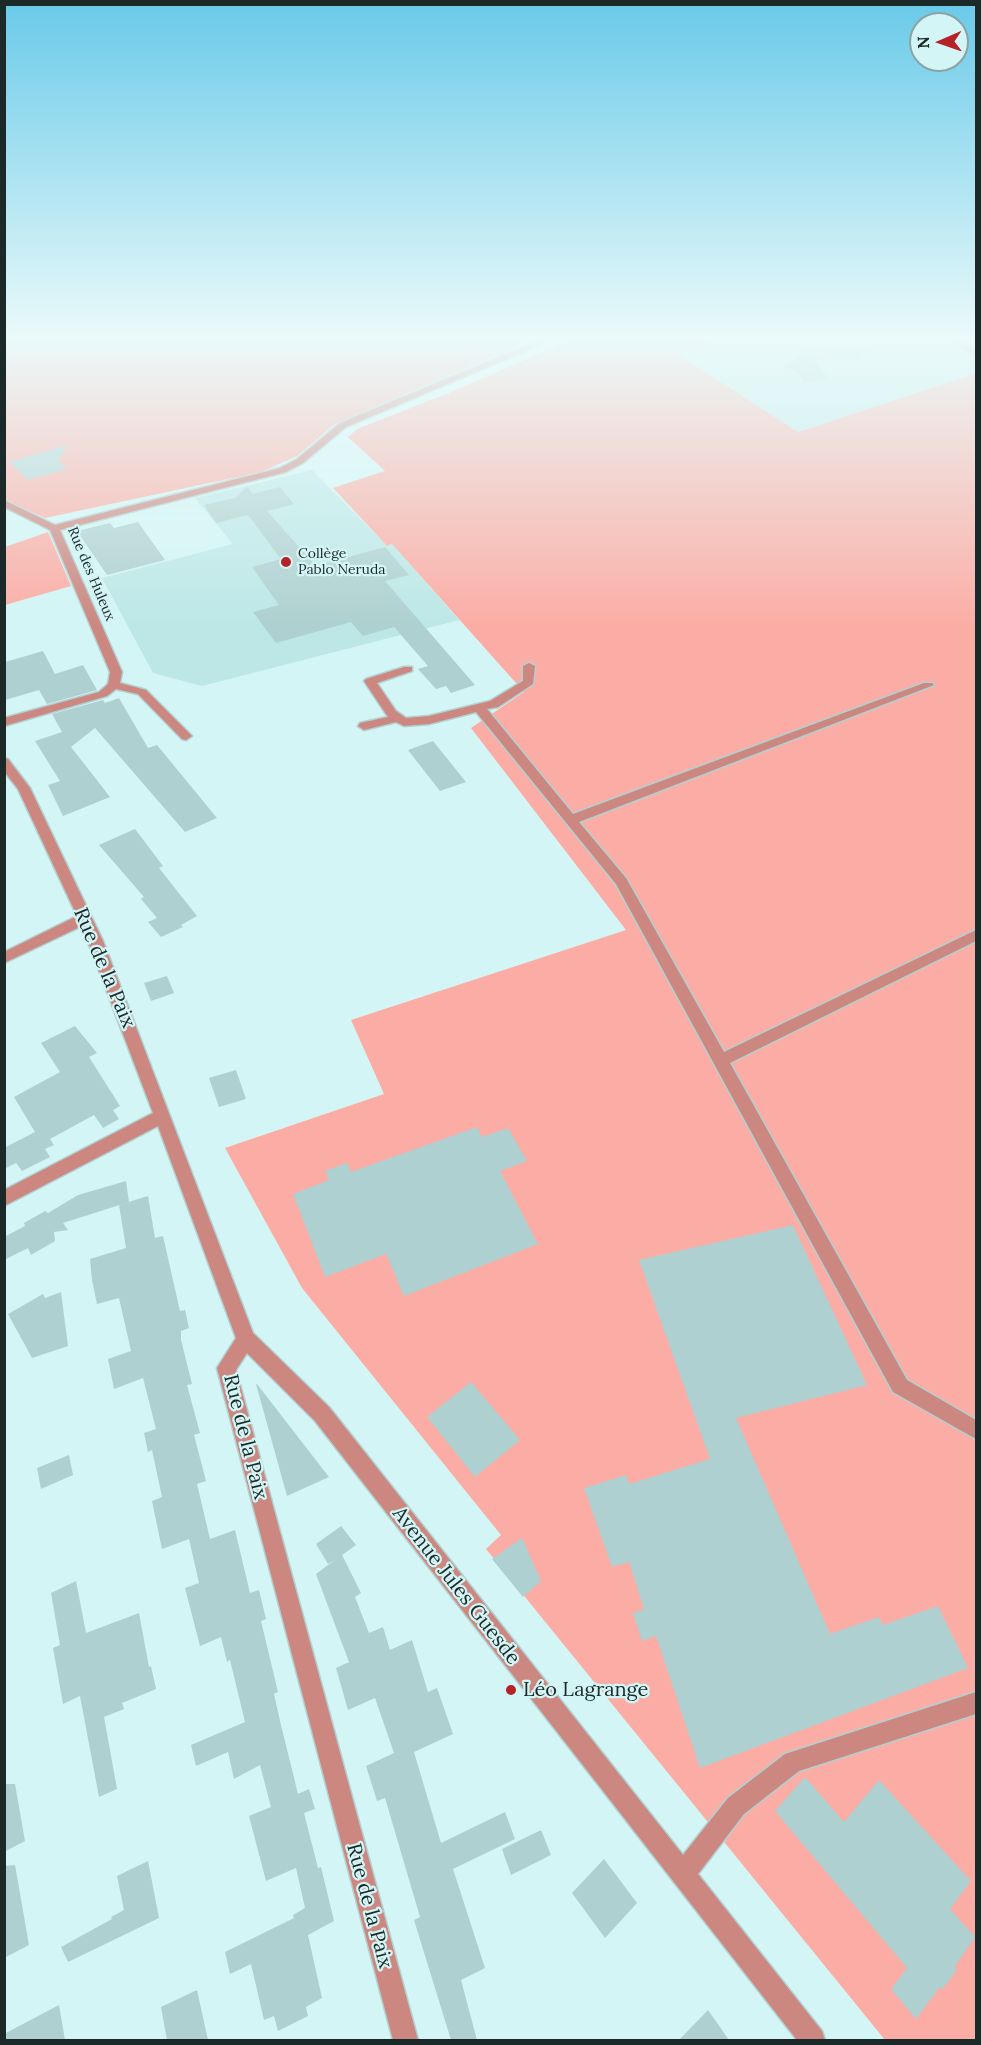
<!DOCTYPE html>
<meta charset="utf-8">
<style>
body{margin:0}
#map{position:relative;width:981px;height:2045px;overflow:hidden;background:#d3f5f5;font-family:Lora,serif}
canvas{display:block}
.frame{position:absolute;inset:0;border:6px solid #1c2929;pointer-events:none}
.north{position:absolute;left:909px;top:12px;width:60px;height:60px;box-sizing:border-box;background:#d3f5f5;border:2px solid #8aa3a3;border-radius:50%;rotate:268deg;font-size:16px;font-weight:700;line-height:24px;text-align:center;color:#1c2929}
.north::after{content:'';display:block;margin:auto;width:21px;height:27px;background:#b42426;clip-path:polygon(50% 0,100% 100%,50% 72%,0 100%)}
</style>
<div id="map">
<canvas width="981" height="2045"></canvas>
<div class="frame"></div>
<div class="north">N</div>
</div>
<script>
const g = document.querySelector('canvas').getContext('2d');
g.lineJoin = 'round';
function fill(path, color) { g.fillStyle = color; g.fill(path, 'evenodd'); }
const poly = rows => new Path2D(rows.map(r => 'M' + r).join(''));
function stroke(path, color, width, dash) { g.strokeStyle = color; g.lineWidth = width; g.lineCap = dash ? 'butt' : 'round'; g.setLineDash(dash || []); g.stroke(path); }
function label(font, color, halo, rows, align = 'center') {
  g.font = font + ' Lora,serif'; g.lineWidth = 4.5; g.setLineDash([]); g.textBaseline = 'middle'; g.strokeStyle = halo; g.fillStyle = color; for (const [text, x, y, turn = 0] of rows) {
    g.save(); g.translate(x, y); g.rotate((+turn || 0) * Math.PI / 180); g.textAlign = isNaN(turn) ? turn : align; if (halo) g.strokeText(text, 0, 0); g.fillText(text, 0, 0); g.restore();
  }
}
const built = poly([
 [704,339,976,339,976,373,798,432,675,353,709,344],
 [312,470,387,546,392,544,459,620,202,686,153,673,102,578,233,544,195,498]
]);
const green = poly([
 [535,339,335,424,297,456,261,472,45,518,5,500,5,339],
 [572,339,704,339,710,344,676,353,798,432,976,373,976,2040,885,2040,486,1549,501,1535,302,1288,225,1148,384,1094,351,1020,626,930,471,728,524,692,392,544,387,546,333,488,385,471,348,437,357,429,449,393],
 [48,532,71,586,5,605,5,547]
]);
const building = poly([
 [822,339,884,339,859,358,815,360,829,380,804,382,797,372,783,367],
 [68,445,58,461,67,469,28,480,9,462],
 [247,487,253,494,280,487,294,504,267,511,316,566,385,547,409,575,385,581,475,685,451,693,446,686,436,689,418,669,428,666,394,627,363,636,351,622,276,643,253,612,279,605,252,567,281,559,248,515,216,523,204,505,235,498],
 [138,522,165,560,107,575,77,531,110,523,114,528],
 [43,651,55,674,83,665,97,690,47,704,39,690,5,700,5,662],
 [119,698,148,748,157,745,217,818,185,832,95,728,71,747,110,797,63,816,48,785,60,781,35,741,62,732,52,714,103,700,105,703],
 [433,741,466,782,440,791,408,750],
 [135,829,163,866,159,868,197,916,181,925,183,927,161,937,148,922,157,918,141,899,144,897,99,845],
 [167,976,174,993,151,1001,144,983],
 [75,1026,97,1053,89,1057,120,1106,113,1110,119,1119,103,1128,94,1115,50,1139,54,1145,45,1149,50,1157,22,1171,16,1163,4,1169,4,1148,35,1132,14,1097,60,1072,41,1043],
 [236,1070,246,1099,219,1107,209,1078],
 [477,1127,482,1137,508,1128,527,1161,500,1171,538,1244,404,1296,386,1254,325,1277,293,1194,329,1180,325,1171,347,1163,351,1172],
 [126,1181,129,1202,63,1223,68,1230,54,1232,55,1241,31,1255,28,1248,4,1260,4,1237,25,1226,24,1223,45,1211,48,1213,78,1195],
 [148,1196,155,1238,163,1236,180,1311,185,1310,189,1328,181,1331,181,1340,192,1384,187,1385,200,1433,194,1435,206,1481,197,1484,210,1539,235,1530,250,1593,259,1590,266,1619,261,1621,278,1692,274,1694,280,1721,298,1794,309,1789,315,1809,304,1813,318,1868,321,1867,334,1921,308,1935,322,1998,306,2007,308,2016,278,2031,274,2016,264,2020,251,1964,230,1974,225,1952,294,1918,293,1915,305,1908,296,1868,266,1881,249,1816,271,1807,260,1765,234,1779,228,1752,196,1766,191,1745,245,1722,230,1660,227,1662,221,1637,200,1646,185,1588,199,1583,189,1539,162,1549,152,1501,162,1497,152,1450,148,1452,144,1433,156,1429,143,1378,114,1389,108,1359,131,1351,119,1298,97,1304,92,1280,90,1259,126,1248,119,1205],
 [793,1225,867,1385,736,1418,830,1634,879,1617,883,1625,938,1606,968,1668,700,1768,656,1636,642,1641,633,1613,644,1609,629,1562,612,1567,584,1488,626,1475,629,1484,710,1459,639,1260],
 [61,1292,68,1346,32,1358,8,1314,43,1294,45,1298],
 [471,1382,520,1440,475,1477,427,1417],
 [256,1384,257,1384,329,1477,287,1496],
 [69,1455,73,1475,41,1489,37,1468],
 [341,1526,356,1545,342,1555,361,1593,355,1597,369,1633,383,1627,390,1650,412,1640,428,1692,437,1688,453,1734,414,1752,441,1843,505,1812,515,1839,453,1869,485,1968,461,1980,477,2040,451,2040,414,1920,420,1917,385,1798,377,1801,366,1766,394,1753,375,1698,348,1710,336,1668,349,1662,316,1574,336,1559,328,1564,316,1544],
 [522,1538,541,1581,523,1597,492,1559],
 [76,1581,86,1633,139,1613,149,1667,151,1666,156,1689,122,1703,124,1709,104,1717,117,1789,99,1797,80,1696,63,1704,53,1648,60,1645,51,1593],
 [805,1777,844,1822,879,1780,971,1881,950,1909,975,1937,954,1968,957,1970,942,1990,940,1987,916,2019,891,1989,907,1968,775,1811],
 [4,1784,15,1784,25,1841,4,1852],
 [541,1830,551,1855,511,1875,502,1849],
 [604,1859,637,1903,605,1938,572,1893],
 [148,1861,159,1918,68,1962,61,1947,112,1919,111,1917,124,1910,117,1876],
 [15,1865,29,1945,4,1958,4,1866],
 [197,1990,208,2040,167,2040,161,2007],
 [59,2005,65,2040,4,2040,4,2034],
 [708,2010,729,2040,679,2040]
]);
const minor = poly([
 [542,339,554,339,346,427,303,463,286,472,60,530,122,672,120,683,146,690,192,736,186,740,182,739,138,694,116,689,107,696,4,726,4,718,99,692,108,684,110,672,50,530,4,507,4,500,55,525,280,468,297,459,340,423,542,339],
 [947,339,957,339,976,352,976,357,947,339],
 [529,663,535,666,533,684,498,707,487,709,573,814,924,683,932,683,934,685,579,822,626,878,724,1052,976,930,976,941,730,1063,907,1380,976,1420,976,1439,893,1392,616,884,476,712,429,724,404,726,396,722,364,730,358,726,360,723,388,717,364,681,366,679,404,667,412,667,412,671,377,683,396,711,406,718,429,716,490,701,523,681,523,666,529,663],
 [4,758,8,759,30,788,103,941,253,1333,329,1407,683,1855,728,1798,785,1754,976,1692,976,1714,799,1771,744,1814,698,1874,822,2031,825,2040,797,2040,315,1421,247,1353,236,1370,418,2040,393,2040,217,1368,236,1338,158,1126,4,1206,4,1190,153,1113,82,926,4,963,4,952,77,916,18,789,4,771,4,758]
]);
const markers = [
 [286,562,6,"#b42426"],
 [511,1690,6,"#b42426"]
];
const farPoinames = [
 ["Collège",298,554],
 ["Pablo Neruda",298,570]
];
const farStreetnames = [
 ["Rue des Huleux",91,574,67]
];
const nearStreetnames = [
 ["Rue de la Paix",104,968,67],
 ["Rue de la Paix",245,1437,76],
 ["Avenue Jules Guesde",456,1586,52],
 ["Rue de la Paix",369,1906,75]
];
const nearPoinames = [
 ["Léo Lagrange",523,1690]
];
fill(built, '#bde7e7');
fill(green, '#fbada5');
fill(building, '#afd0d0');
stroke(minor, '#b2d0d0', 3);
fill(minor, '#cb8780');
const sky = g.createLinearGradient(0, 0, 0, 626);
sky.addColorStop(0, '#69cae9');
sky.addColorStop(0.54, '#ebfafa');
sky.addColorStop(1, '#ebfafa00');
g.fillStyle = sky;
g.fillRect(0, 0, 981, 626);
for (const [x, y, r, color] of markers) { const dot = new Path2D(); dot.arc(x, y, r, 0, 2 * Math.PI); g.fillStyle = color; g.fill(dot); stroke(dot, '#d3f5f5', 2); }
label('14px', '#1c2929', '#d3f5f5', farPoinames, 'left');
label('14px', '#1c2929', '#d3f5f5', farStreetnames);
label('20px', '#1c2929', '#d3f5f5', nearStreetnames);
label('20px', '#1c2929', '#d3f5f5', nearPoinames, 'left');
</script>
